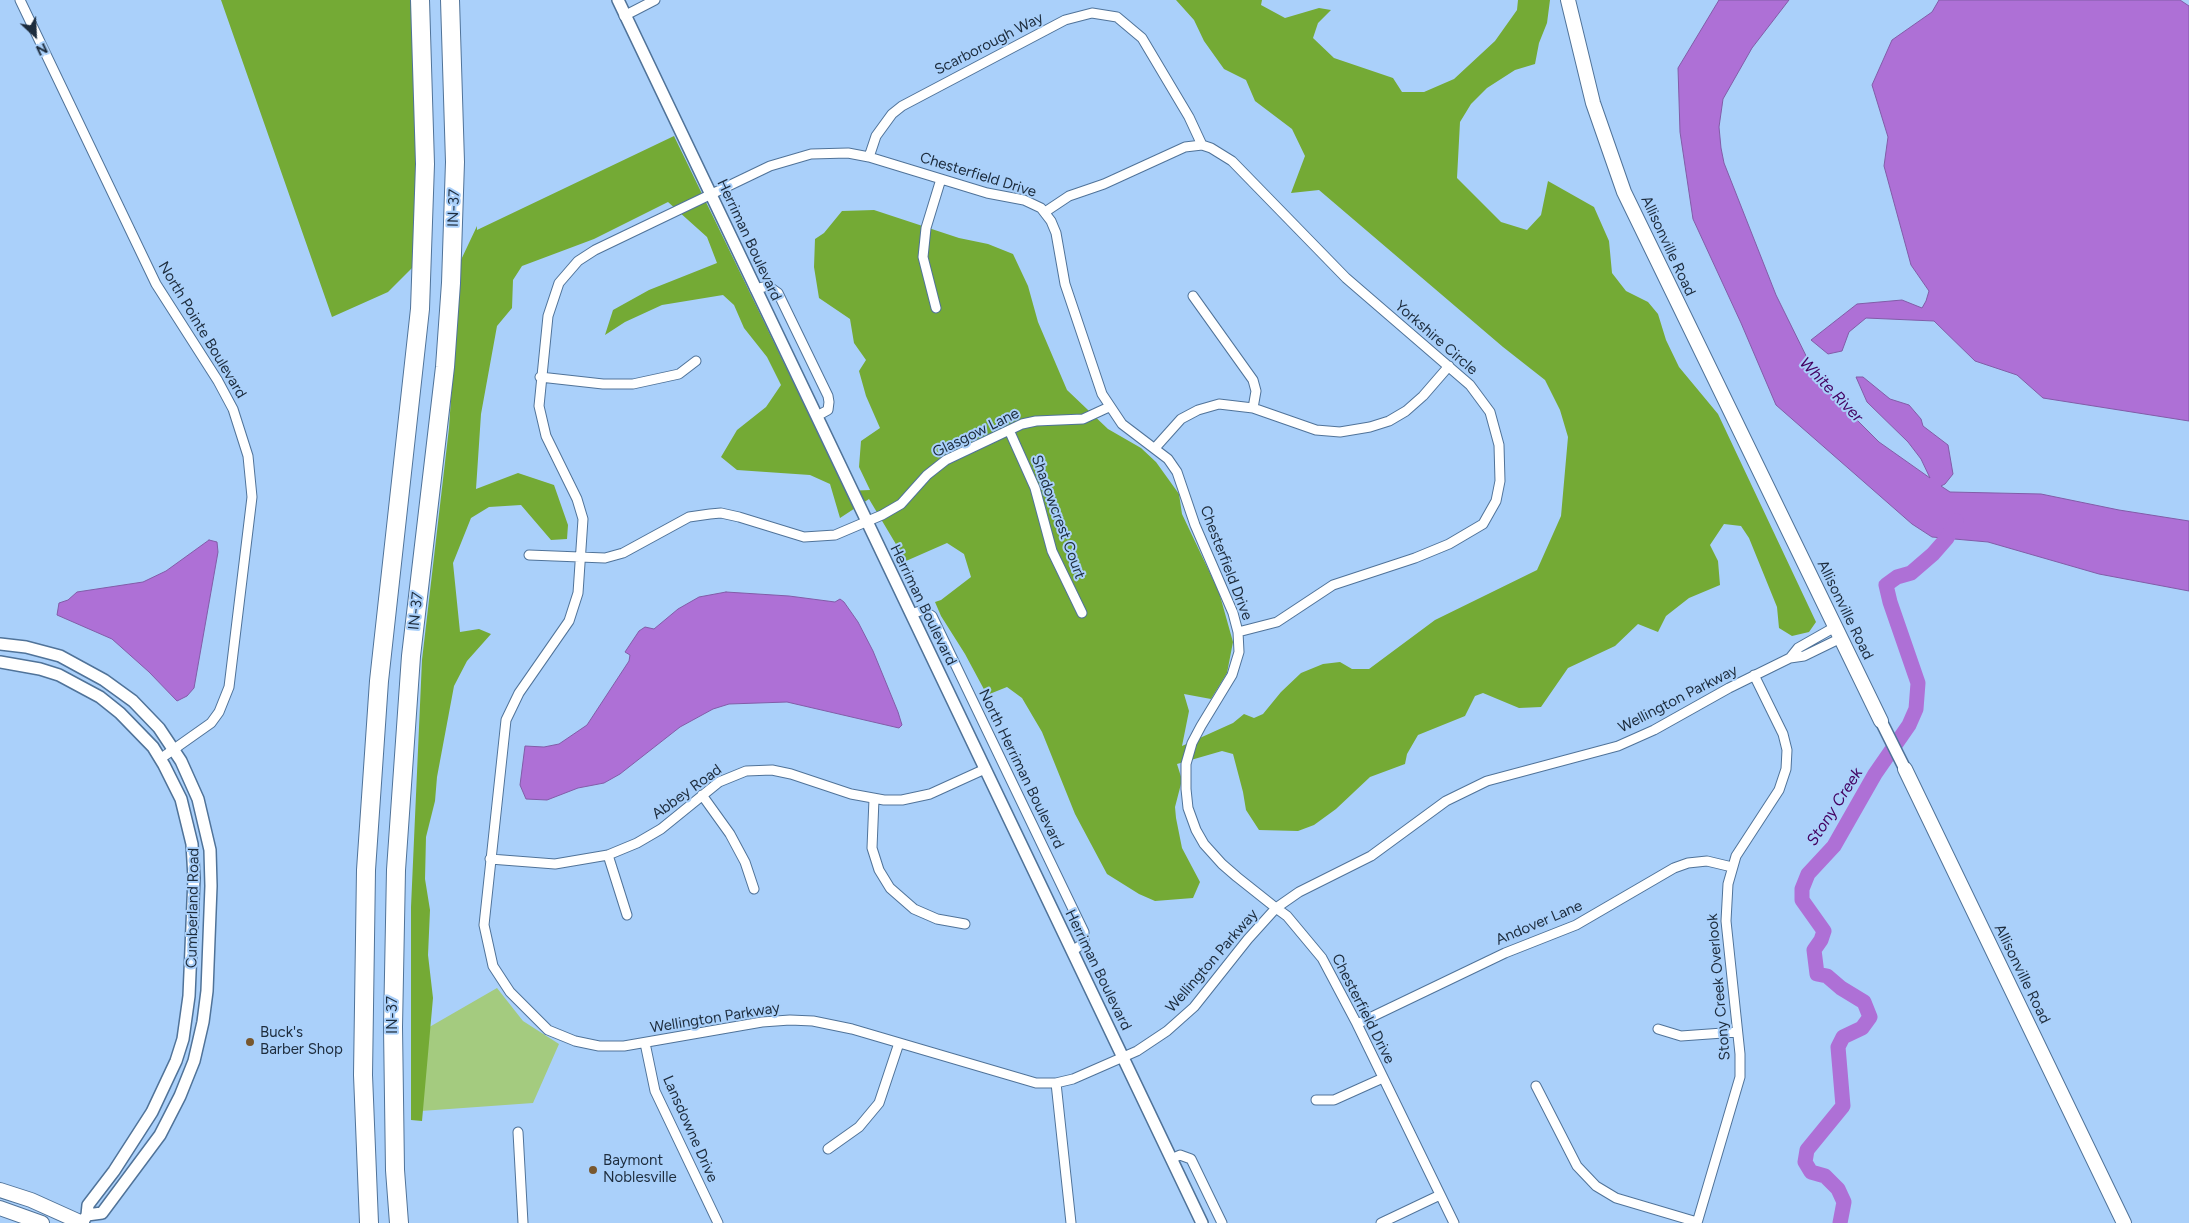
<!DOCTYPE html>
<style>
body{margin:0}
#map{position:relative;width:2189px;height:1223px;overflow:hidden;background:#aad0fa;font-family:Figtree,sans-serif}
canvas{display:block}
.north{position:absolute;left:10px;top:10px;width:50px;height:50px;-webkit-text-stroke:4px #aad0fa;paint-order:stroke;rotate:155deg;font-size:14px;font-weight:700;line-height:20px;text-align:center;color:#1d2c3d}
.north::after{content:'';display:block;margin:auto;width:18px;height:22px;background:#1d2c3d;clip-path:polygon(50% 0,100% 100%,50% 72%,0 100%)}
</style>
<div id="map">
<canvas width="2189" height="1223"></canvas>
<div class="north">N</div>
</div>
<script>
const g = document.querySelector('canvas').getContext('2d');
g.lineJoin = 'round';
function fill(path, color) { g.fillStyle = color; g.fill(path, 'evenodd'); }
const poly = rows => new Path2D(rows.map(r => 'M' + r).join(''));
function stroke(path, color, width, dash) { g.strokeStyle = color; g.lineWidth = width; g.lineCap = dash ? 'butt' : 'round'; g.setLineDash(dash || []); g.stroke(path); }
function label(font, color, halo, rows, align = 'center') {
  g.font = font + ' Figtree,sans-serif'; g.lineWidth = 4; g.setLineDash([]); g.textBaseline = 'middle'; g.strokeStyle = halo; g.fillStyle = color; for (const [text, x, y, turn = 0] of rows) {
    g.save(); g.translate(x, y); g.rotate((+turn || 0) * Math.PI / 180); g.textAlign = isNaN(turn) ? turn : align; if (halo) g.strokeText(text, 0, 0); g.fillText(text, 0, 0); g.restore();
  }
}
const green = poly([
 [497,988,523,1021,559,1044,533,1103,421,1111,419,1033]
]);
const forest = poly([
 [221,0,420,0,423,257,388,292,332,317],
 [1176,0,1262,0,1261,5,1285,18,1319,8,1331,10,1318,23,1313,38,1334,58,1393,78,1402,92,1424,92,1454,79,1495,41,1517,10,1518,0,1550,0,1547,23,1539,43,1535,64,1515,70,1487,88,1471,104,1460,122,1457,178,1501,222,1527,230,1541,215,1548,181,1594,207,1609,241,1612,273,1626,291,1648,302,1658,314,1666,340,1679,367,1718,414,1816,622,1809,632,1792,636,1779,628,1777,607,1749,538,1741,526,1724,524,1710,545,1718,561,1720,585,1689,598,1666,616,1658,632,1638,624,1615,646,1568,668,1541,707,1519,708,1483,693,1475,696,1465,716,1418,735,1407,754,1405,764,1370,777,1336,809,1314,825,1298,831,1259,830,1246,810,1243,792,1233,754,1222,751,1177,764,1182,780,1175,807,1176,818,1182,848,1200,882,1193,898,1155,901,1139,894,1107,874,1075,814,1042,732,1022,698,1007,687,987,695,965,654,941,616,935,602,941,600,971,577,964,554,947,543,906,561,869,499,840,518,830,484,810,475,737,470,721,457,737,430,766,407,781,385,767,357,744,328,734,305,723,295,662,305,625,322,605,335,613,310,649,290,717,263,707,237,668,202,594,239,522,266,513,280,512,308,497,326,481,414,476,489,518,473,554,485,568,525,567,539,551,540,521,505,489,507,471,518,453,563,460,632,479,629,491,634,467,661,454,686,437,777,435,801,426,837,425,879,430,910,428,955,433,998,422,1121,411,1120,411,907,422,660,449,428,460,262,477,226,477,230,674,136,846,491,870,490,859,467,861,441,880,428,866,396,859,371,866,360,854,343,850,319,819,298,814,267,815,239,824,233,842,211,874,210,959,238,988,244,1013,254,1028,286,1038,322,1067,390,1108,429,1141,448,1156,462,1179,494,1182,514,1219,592,1233,642,1227,673,1211,699,1184,694,1189,711,1182,746,1233,723,1244,714,1254,718,1263,714,1281,692,1301,673,1323,664,1340,662,1352,669,1369,669,1435,620,1537,570,1561,516,1568,437,1560,410,1545,380,1503,347,1319,190,1291,193,1305,156,1292,129,1255,101,1246,80,1224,69,1204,41,1194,20]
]);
const water = poly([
 [1719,0,1789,0,1752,48,1723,99,1719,127,1721,148,1724,163,1776,295,1819,382,1879,442,1930,478,1921,459,1908,442,1867,402,1856,377,1863,377,1890,399,1909,405,1921,419,1923,426,1948,445,1953,474,1945,484,1941,486,1950,492,2041,494,2119,510,2189,521,2189,591,2099,574,1988,542,1932,537,1912,524,1776,405,1741,323,1693,219,1680,132,1678,68,1719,0],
 [1939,0,2180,0,2189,6,2189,421,2043,398,2017,375,1975,361,1934,321,1866,318,1849,332,1842,351,1828,354,1811,340,1857,304,1902,300,1922,308,1926,301,1929,291,1911,265,1884,166,1888,137,1872,85,1892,40,1932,12,1939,0],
 [209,540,217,542,218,552,194,688,187,696,177,701,149,672,112,639,57,615,59,603,68,600,77,592,143,582,166,571,209,540],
 [726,592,789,596,835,602,840,599,844,602,858,622,873,651,898,712,902,725,899,728,787,702,729,704,713,709,680,727,620,774,604,783,578,788,547,800,526,799,520,785,525,746,544,747,559,744,587,725,629,661,630,655,625,652,639,631,645,627,654,629,678,609,699,597,726,592]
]);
const river = poly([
 [1840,1223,1844,1202,1838,1189,1825,1176,1811,1172,1805,1162,1807,1150,1843,1106,1838,1047,1843,1037,1862,1028,1870,1017,1864,1002,1841,988,1827,976,1817,974,1814,950,1821,940,1824,931,1802,900,1802,889,1808,874,1834,846,1875,774,1909,725,1916,709,1918,683,1890,602,1886,585,1897,577,1911,573,1933,554,1947,538,1956,521]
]);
const minor = poly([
 [20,0,156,284,218,381,233,409,248,456,252,497,229,687,219,712,211,723,160,759],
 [624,16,655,0],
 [869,157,876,136,892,114,902,106,1065,20,1092,13,1117,17,1142,38,1189,117,1202,145],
 [1045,212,1069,196,1104,184,1185,147,1202,145,1211,148,1232,161,1346,278,1470,385,1490,412,1499,445,1500,481,1496,501,1483,524,1449,544,1415,558,1333,585,1277,622,1238,632],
 [755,289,768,286,778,293,828,396,829,402,828,410,817,416],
 [1193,296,1253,380,1256,391,1253,408],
 [936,308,923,257,926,228,941,179],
 [540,377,603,384,633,384,679,374,696,361],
 [1009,430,1035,488,1052,551,1082,613],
 [1155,448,1181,419,1198,410,1219,404,1253,408,1316,430,1340,432,1370,427,1389,421,1406,411,1423,396,1449,366],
 [529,555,605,558,623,553,689,517,710,514,721,513,739,517,804,537,835,535,882,515,901,504,927,475,946,460,1022,424,1036,421,1083,419,1109,407],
 [911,614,923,610,932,616,1084,932,1084,943,1072,951],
 [1790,658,1798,648,1835,627],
 [702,795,730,834,745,862,754,889],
 [874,799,872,848,879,870,890,888,914,909,937,919,965,924],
 [608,855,627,915],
 [490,859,555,864,608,855,637,843,661,829,719,782,746,771,772,770,791,774,851,794,884,800,902,800,930,794,985,769],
 [1357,1024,1505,953,1576,925,1674,868,1688,863,1707,861,1732,867],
 [1658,1029,1681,1036,1737,1032],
 [645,1043,655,1091,718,1223],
 [1056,1083,1071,1223],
 [1536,1086,1577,1166,1596,1186,1616,1198,1697,1222],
 [1316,1100,1334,1100,1383,1078],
 [518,1132,523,1223],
 [828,1149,859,1127,879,1103,899,1043],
 [1171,1159,1180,1155,1191,1159,1222,1223],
 [1381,1223,1440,1195],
 [1454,1223,1357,1024,1322,958,1287,916,1276,908,1237,877,1222,864,1204,844,1196,830,1188,808,1186,789,1186,764,1192,743,1201,726,1232,675,1239,652,1238,632,1233,613,1195,525,1177,472,1168,459,1122,424,1102,394,1065,284,1056,233,1051,221,1041,208,1024,200,987,193,869,157,848,153,811,154,770,166,595,250,578,261,559,283,548,316,539,406,546,436,577,499,583,519,578,593,569,621,519,693,506,720,484,925,493,966,510,992,548,1030,575,1041,599,1046,624,1046,762,1022,790,1020,813,1021,852,1029,1036,1083,1056,1083,1073,1079,1137,1051,1167,1031,1194,1007,1248,939,1276,908,1299,892,1371,856,1446,801,1487,781,1618,746,1654,730,1729,688,1790,658,1804,656,1841,638],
 [1697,1223,1740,1077,1740,1054,1726,921,1728,884,1736,856,1779,790,1786,769,1787,750,1783,734,1754,675]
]);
const tertiary = poly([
 [618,0,1202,1223],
 [0,644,26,647,60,656,104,680,133,701,159,728,181,761,198,799,210,850,211,886,207,991,203,1022,194,1061,180,1096,160,1135,102,1213,87,1215],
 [0,662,40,669,59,675,100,697,120,713,153,747,164,765,181,799,192,844,194,878,189,996,183,1039,176,1061,152,1112,114,1171,88,1205,87,1215,84,1220],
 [1881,721,1905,769]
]);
const secondary = poly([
 [1568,0,1593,103,1624,192,1881,721],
 [1905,769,2124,1223],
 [0,1190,31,1200,82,1223],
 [0,1208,42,1223]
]);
const motorway = poly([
 [369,1223,363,1075,366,870,379,681,420,309,425,164,420,0],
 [399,1223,395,1170,393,1027,396,870,411,656,445,367,451,283,455,162,450,0]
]);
const markers = [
 [250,1042,5,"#78572e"],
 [593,1170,5,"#78572e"]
];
const streetNames = [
 ["Scarborough Way",989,44,-27],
 ["Chesterfield Drive",978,175,17],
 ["IN-37",454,208,-88],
 ["Herriman Boulevard",749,240,65],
 ["Allisonville Road",1668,246,65],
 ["North Pointe Boulevard",202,330,59],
 ["Yorkshire Circle",1436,338,41],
 ["Glasgow Lane",976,433,-26],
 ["Shadowcrest Court",1058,517,70],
 ["Chesterfield Drive",1226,563,69],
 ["Herriman Boulevard",923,605,64],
 ["Allisonville Road",1845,610,64],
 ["IN-37",416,611,-84],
 ["Wellington Parkway",1678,699,-27],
 ["North Herriman Boulevard",1021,769,64],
 ["Abbey Road",687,792,-36],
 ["Cumberland Road",193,908,-89],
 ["Andover Lane",1539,923,-23],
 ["Wellington Parkway",1212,961,-49],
 ["Herriman Boulevard",1098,970,64],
 ["Allisonville Road",2022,974,64],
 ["Stony Creek Overlook",1719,987,-95],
 ["Chesterfield Drive",1363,1009,63],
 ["IN-37",393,1015,-90],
 ["Wellington Parkway",715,1018,-9],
 ["Lansdowne Drive",690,1129,66]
];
const poiNames = [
 ["Buck's",260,1033],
 ["Barber Shop",260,1050],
 ["Baymont",603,1161],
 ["Noblesville",603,1178]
];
const waterNames = [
 ["White River",1831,390,46],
 ["Stony Creek",1835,807,-57]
];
fill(green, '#a4cb7f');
fill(forest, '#74aa35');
fill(water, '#ae70d6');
stroke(water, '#825ca8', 1);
stroke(river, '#ae70d6', 15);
stroke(minor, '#507399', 11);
stroke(tertiary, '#507399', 14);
stroke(secondary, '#507399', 16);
stroke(motorway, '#507399', 20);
stroke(minor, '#fff', 9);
stroke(tertiary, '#fff', 11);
stroke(secondary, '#fff', 14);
stroke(motorway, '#fff', 18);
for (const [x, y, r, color] of markers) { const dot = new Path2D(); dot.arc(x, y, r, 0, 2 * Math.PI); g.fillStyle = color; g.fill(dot); stroke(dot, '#aad0fa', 2); }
label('15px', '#1d2c3d', '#aad0fa', streetNames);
label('15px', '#1d2c3d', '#aad0fa', poiNames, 'left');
label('italic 16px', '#430061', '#aad0fa', waterNames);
</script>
